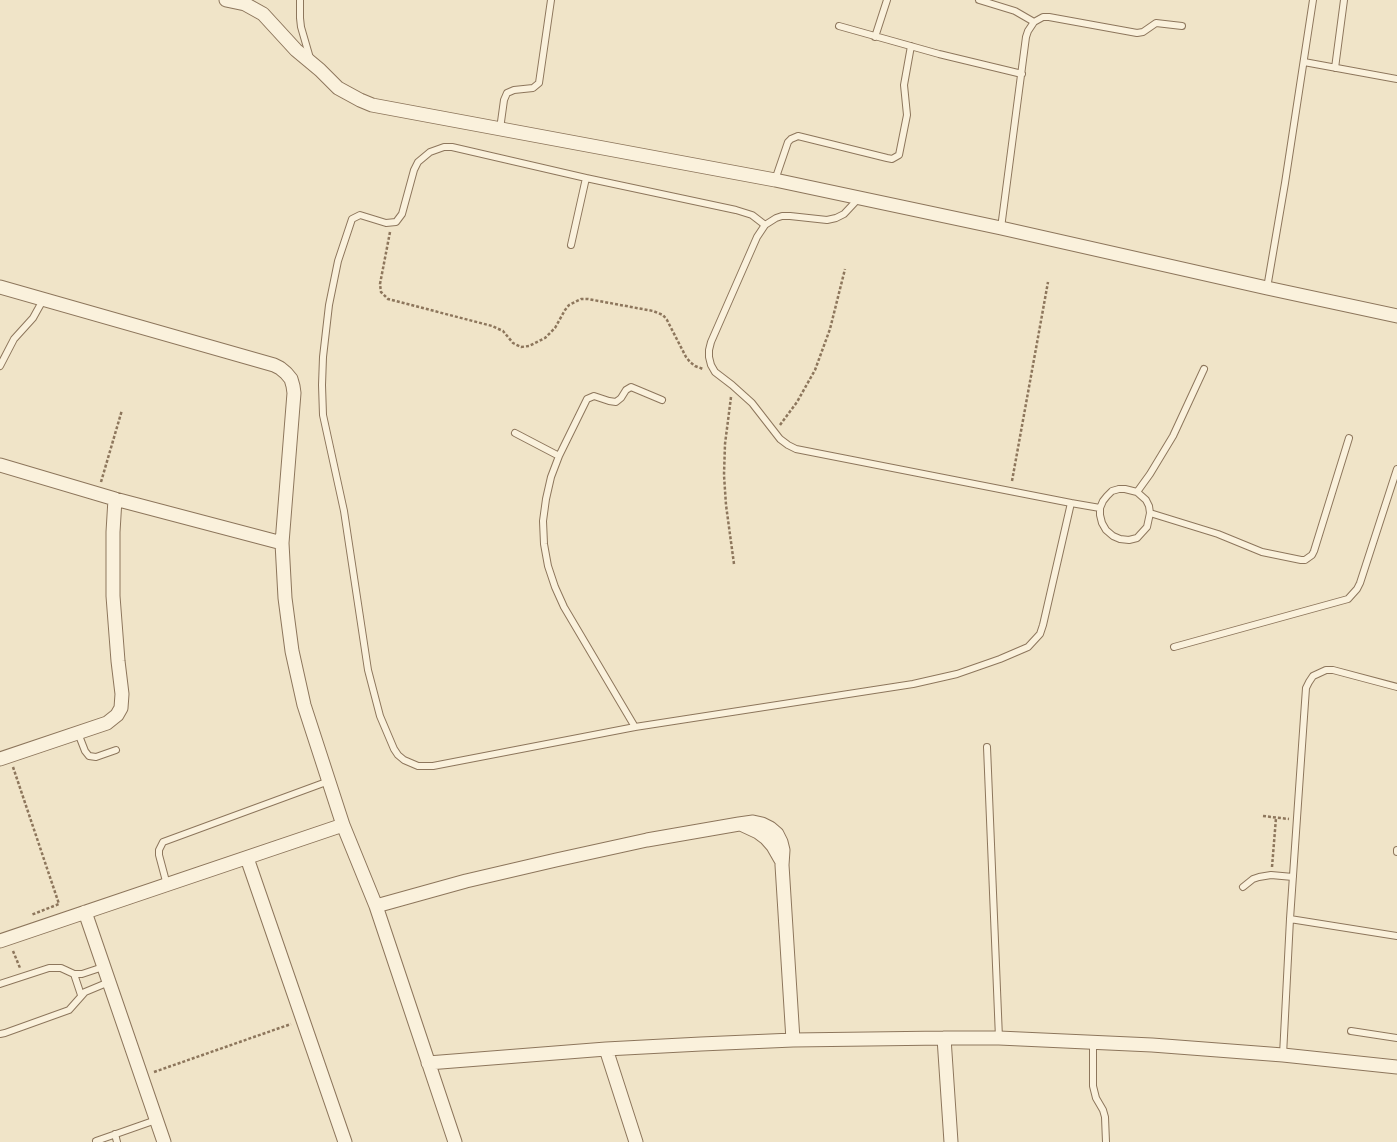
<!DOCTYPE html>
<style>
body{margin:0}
canvas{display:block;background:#f0e4c8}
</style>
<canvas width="1397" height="1142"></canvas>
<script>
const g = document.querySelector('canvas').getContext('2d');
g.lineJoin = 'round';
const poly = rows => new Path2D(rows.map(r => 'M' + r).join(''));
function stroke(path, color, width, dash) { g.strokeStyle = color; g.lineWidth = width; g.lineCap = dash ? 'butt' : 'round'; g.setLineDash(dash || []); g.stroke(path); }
const path = poly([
 [390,232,380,284,381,292,388,299,492,326,503,331,513,343,521,347,529,346,545,338,555,328,565,310,569,305,581,299,588,299,653,311,663,315,667,320,686,357,690,362,695,366,703,369],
 [731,397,725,444,724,475,726,505,734,564],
 [780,425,797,402,815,370,830,329,845,269],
 [1012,481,1048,282],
 [101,482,122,410],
 [13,767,59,904,31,915],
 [1263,816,1289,819],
 [1272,867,1276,818],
 [13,951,20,968],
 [154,1072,291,1024]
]);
const lane = poly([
 [300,0,300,18,301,27,310,58],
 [979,0,1015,11,1034,22],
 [839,26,939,54,1022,74],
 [875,37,887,0],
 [1304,62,1397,79],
 [1335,68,1344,0],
 [500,129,504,100,507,93,514,90,533,88,539,83,551,0],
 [775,180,788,142,791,139,798,136,887,158,892,159,899,155,907,115,904,85,911,46],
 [859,198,844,214,836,218,827,220,790,216,782,216,776,218,765,225,757,237,711,342,709,350,709,357,711,365,715,372,732,385,752,403,780,439,788,445,796,449,1071,503,1100,508],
 [765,225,752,215,736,210,586,178,452,147,444,147,430,152,418,162,414,170,402,214,396,222,386,223,360,215,352,219,338,261,329,305,323,357,322,385,323,415,344,511,368,670,380,716,394,749,398,755,404,760,418,766,433,766,635,727,913,684,957,674,1000,659,1028,647,1040,634,1043,625,1071,503],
 [1001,228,1026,37,1028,31,1034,22,1043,17,1049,17,1137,33,1143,32,1156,23,1182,26],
 [571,245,586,178],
 [1267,288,1285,183,1313,0],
 [0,366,14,339,33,318,43,300],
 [515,433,559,456],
 [1119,489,1125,489,1137,492,1146,500,1149,506,1150,513,1147,527,1137,538,1129,540,1120,539,1113,536,1106,530,1102,523,1100,515,1100,508,1103,501,1107,496,1112,491,1119,489],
 [1137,492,1150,474,1173,436,1204,369],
 [1150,513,1218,534,1262,552,1301,560,1305,560,1312,555,1314,551,1349,438],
 [1174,647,1348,599,1357,589,1360,583,1397,469],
 [635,727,564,607,555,587,548,566,544,544,543,521,546,499,551,477,559,456,587,399,594,396,609,401,616,402,621,398,626,390,631,387,662,400],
 [78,733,85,751,89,756,96,757,116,750],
 [987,747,999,1038],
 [1397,852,1397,850],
 [167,885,159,855,159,850,163,842,329,781],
 [1243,887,1253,879,1259,877,1271,875,1293,877],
 [1290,919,1397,936],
 [74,974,81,995],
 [0,984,49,968,61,968,74,974,82,974,103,967],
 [1351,1031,1397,1038],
 [0,1034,5,1033,69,1010,85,992,109,982],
 [1093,1042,1093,1086,1096,1098,1103,1110,1105,1117,1106,1142],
 [1283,1055,1290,919,1306,688,1309,682,1313,676,1326,670,1333,670,1397,687],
 [115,1134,117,1142],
 [96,1141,156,1120]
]);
const street = poly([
 [226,0,245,4,263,14,296,50,320,70,338,88,360,100,372,105,775,180,1001,228,1267,288,1397,316],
 [0,287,274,365,280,368,286,373,291,379,293,386,294,393,282,543,285,598,292,651,304,705,343,825,376,906,455,1142],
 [0,465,115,499,282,543],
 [0,759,107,723,117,715,121,708,122,694,118,661,113,596,113,532,115,499],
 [743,825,758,832,766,838,773,846,781,860],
 [247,858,345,1142],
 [376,906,466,881,556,860,647,840,739,824,753,822,762,824,770,828,777,834,781,842,783,850,782,865,793,1040],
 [85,912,164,1142],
 [0,941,343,825],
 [944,1038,951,1142],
 [606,1049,636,1142],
 [428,1063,606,1049,701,1044,793,1040,944,1038,999,1038,1152,1045,1283,1055,1397,1067]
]);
stroke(lane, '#8d765c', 8);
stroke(street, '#8d765c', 15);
stroke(path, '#8d765c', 2.5, [3, 2]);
stroke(lane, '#faf1dc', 6);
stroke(street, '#faf1dc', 13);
</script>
